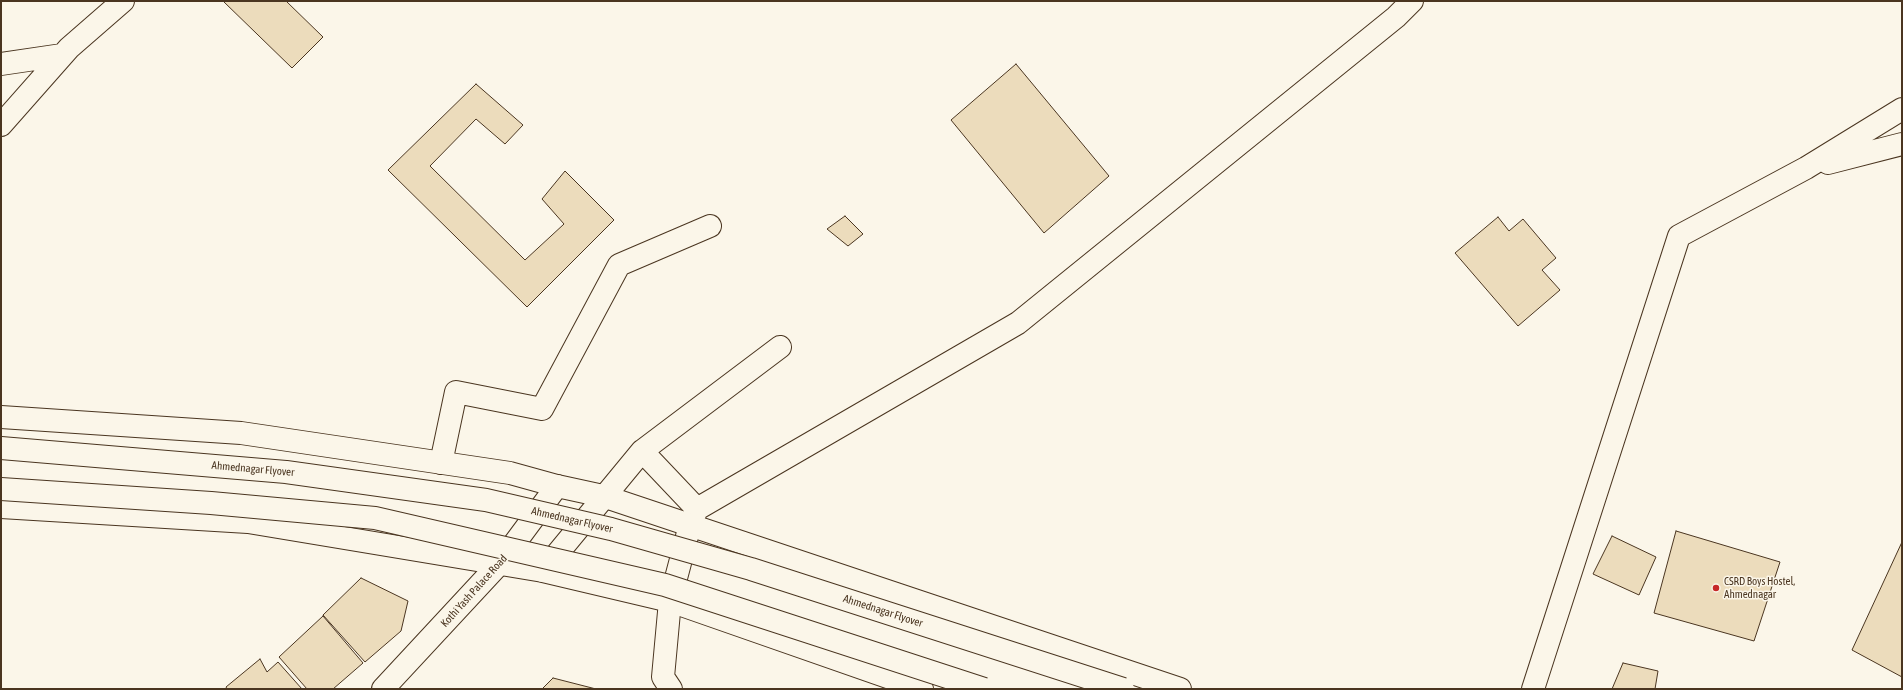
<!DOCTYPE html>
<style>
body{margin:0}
#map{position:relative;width:1903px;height:690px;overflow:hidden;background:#fbf6e9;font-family:"Asap Condensed",sans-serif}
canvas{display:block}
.frame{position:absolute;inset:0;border:2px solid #4a3520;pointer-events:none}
</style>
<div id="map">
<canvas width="1903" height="690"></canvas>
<div class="frame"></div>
</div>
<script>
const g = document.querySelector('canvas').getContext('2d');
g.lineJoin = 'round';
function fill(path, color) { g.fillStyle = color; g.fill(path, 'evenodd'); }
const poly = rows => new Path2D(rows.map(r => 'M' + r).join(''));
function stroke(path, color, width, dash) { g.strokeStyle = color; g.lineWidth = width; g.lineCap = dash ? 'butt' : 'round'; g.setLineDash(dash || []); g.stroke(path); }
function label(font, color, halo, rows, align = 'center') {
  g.font = font + ' "Asap Condensed",sans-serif'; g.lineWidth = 3; g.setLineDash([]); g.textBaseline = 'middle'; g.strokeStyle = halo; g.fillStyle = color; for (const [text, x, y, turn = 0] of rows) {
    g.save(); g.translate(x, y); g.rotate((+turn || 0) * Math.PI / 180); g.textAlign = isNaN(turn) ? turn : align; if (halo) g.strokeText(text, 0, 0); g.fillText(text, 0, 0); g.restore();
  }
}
const building = poly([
 [223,1,286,1,323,37,292,68,223,1],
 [1016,64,1109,176,1044,233,951,120,1016,64],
 [476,84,523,125,505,144,476,119,430,166,525,260,564,224,542,199,565,171,614,220,527,307,388,170,476,84],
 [845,216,863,234,848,246,827,229,845,216],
 [1498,217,1509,231,1523,219,1556,258,1542,270,1560,290,1518,326,1455,253,1498,217],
 [1676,531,1780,562,1754,641,1654,613,1676,531],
 [1612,536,1656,557,1639,595,1593,574,1612,536],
 [1902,542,1902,677,1852,650,1902,542],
 [361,578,408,601,401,631,365,662,323,615,361,578],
 [323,616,363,663,333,689,307,689,279,657,323,616],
 [260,659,267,672,278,662,302,689,227,689,226,687,260,659],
 [1623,663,1658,671,1655,689,1612,689,1623,663],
 [553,678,596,689,542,689,553,678]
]);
const minor = poly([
 [1,64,62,55],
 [1,125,69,48,123,1],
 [1828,163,1902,144],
 [441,463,456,392,542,409,619,265,710,226],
 [697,509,642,451,780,347],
 [543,571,642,451],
 [671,689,663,677,670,601,690,525,697,509,1018,323,1396,17,1412,1],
 [1533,689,1679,236,1806,168,1902,109]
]);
const tertiary = poly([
 [1,417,241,433,510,473,557,486,603,496,1180,689],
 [1,507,248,522,543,571,670,601,922,689]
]);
const secondary = poly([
 [383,689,500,563,557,486]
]);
const trunkBridge = poly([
 [1,448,286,472,486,500,611,529,751,569,1123,689],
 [1,489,211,503,375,518,665,585,984,689]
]);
const markers = [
 [1716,588,4,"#c62828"]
];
const streetNames = [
 ["Ahmednagar Flyover",253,469,5],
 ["Ahmednagar Flyover",572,520,13],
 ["Kothi Yash Palace Road",474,591,-48],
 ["Ahmednagar Flyover",883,611,18]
];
const poiNames = [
 ["CSRD Boys Hostel,",1724,582],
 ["Ahmednagar",1724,595]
];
fill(building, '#ecdcbc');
stroke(building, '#4a3520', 1);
stroke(minor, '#4a3520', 24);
stroke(tertiary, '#4a3520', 24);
stroke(secondary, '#4a3520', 24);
stroke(minor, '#fbf6e9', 22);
stroke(tertiary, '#fbf6e9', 22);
stroke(secondary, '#fbf6e9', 22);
stroke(trunkBridge, '#4a3520', 24, []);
stroke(trunkBridge, '#fbf6e9', 22);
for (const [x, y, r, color] of markers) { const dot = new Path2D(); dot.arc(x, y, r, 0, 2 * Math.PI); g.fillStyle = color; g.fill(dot); stroke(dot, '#fbf6e9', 1.5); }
label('11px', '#4a3520', '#fbf6e9', streetNames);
label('11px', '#4a3520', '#fbf6e9', poiNames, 'left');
</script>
